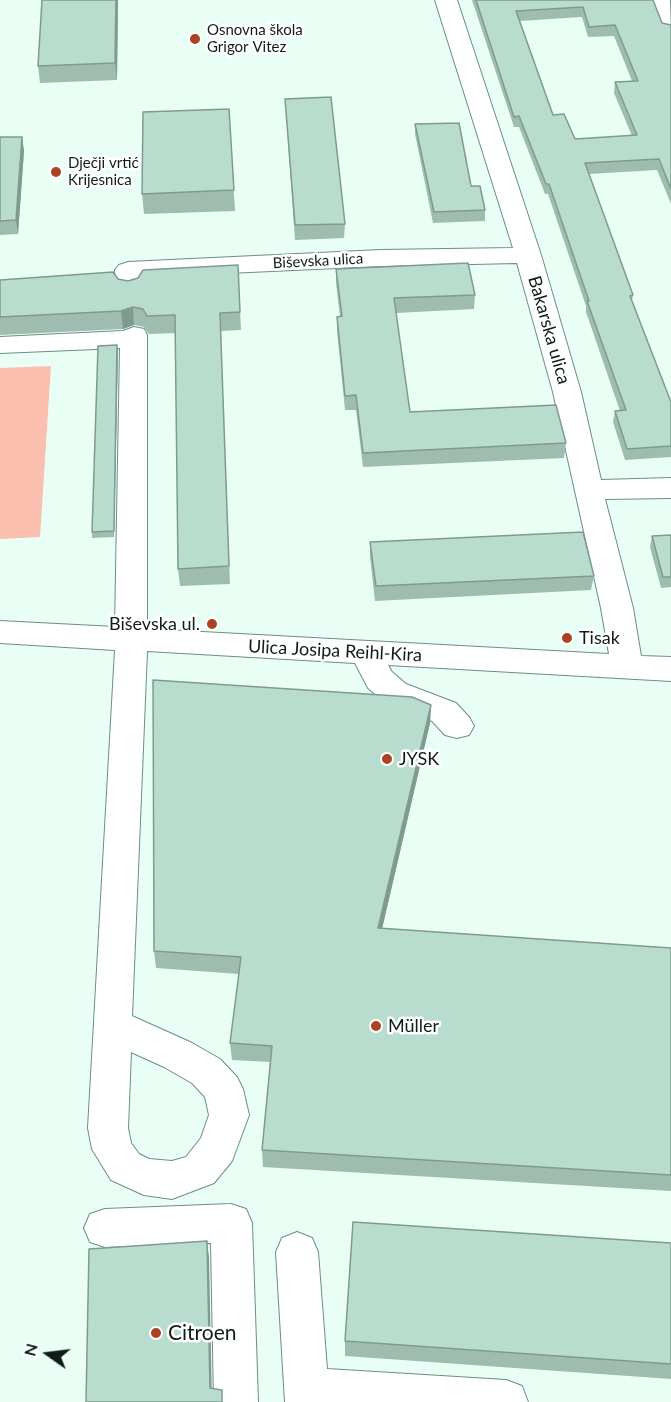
<!DOCTYPE html>
<meta charset="utf-8">
<style>
body{margin:0}
#map{position:relative;width:671px;height:1402px;overflow:hidden;background:#e9fff6;font-family:Lato,sans-serif}
canvas{display:block}
.north{position:absolute;left:18px;top:1324px;width:60px;height:60px;-webkit-text-stroke:4px #fff;paint-order:stroke;rotate:284deg;font-size:16px;font-weight:700;line-height:24px;text-align:center;color:#0f1c17}
.north::after{content:'';display:block;margin:auto;width:21px;height:27px;background:#0f1c17;clip-path:polygon(50% 0,100% 100%,50% 72%,0 100%)}
</style>
<div id="map">
<canvas width="671" height="1402"></canvas>
<div class="north">N</div>
</div>
<script>
const g = document.querySelector('canvas').getContext('2d');
g.lineJoin = 'round';
function fill(path, color) { g.fillStyle = color; g.fill(path, 'evenodd'); }
const poly = rows => new Path2D(rows.map(r => 'M' + r).join(''));
function stroke(path, color, width, dash) { g.strokeStyle = color; g.lineWidth = width; g.lineCap = dash ? 'butt' : 'round'; g.setLineDash(dash || []); g.stroke(path); }
function label(font, color, halo, rows, align = 'center') {
  g.font = font + ' Lato,sans-serif'; g.lineWidth = 5; g.setLineDash([]); g.textBaseline = 'middle'; g.strokeStyle = halo; g.fillStyle = color; for (const [text, x, y, turn = 0] of rows) {
    g.save(); g.translate(x, y); g.rotate((+turn || 0) * Math.PI / 180); g.textAlign = isNaN(turn) ? turn : align; if (halo) g.strokeText(text, 0, 0); g.fillText(text, 0, 0); g.restore();
  }
}
const green = poly([
 [51,366,40,537,0,539,0,368]
]);
const minor = poly([
 [435,0,457,0,541,255,581,392,601,480,671,478,671,498,605,499,633,608,641,656,671,657,671,681,388,665,392,672,406,684,456,703,469,717,474,726,469,735,457,738,445,735,432,721,382,700,368,688,355,663,147,651,132,1016,192,1043,220,1059,237,1077,243,1089,249,1115,232,1161,214,1183,172,1199,144,1195,111,1180,92,1149,88,1128,115,650,0,643,0,621,115,627,120,348,0,353,0,337,123,331,134,327,144,329,147,335,147,629,609,654,601,608,553,392,517,263,381,266,141,277,142,288,138,294,129,296,120,294,116,288,115,270,119,265,128,262,381,250,513,248,435,0],
 [131,1052,164,1067,192,1083,205,1097,209,1115,201,1138,186,1157,172,1161,149,1159,139,1154,131,1143,128,1128,131,1052],
 [648,0,670,0,671,34,663,32,660,27,648,0],
 [231,1204,246,1209,252,1223,258,1402,214,1402,211,1243,105,1247,90,1242,84,1228,90,1214,105,1209,231,1204],
 [297,1232,312,1238,318,1252,327,1369,506,1380,522,1386,528,1402,285,1402,276,1252,282,1238,297,1232]
]);
const wall = poly([
 [118,0,117,80,40,83,38,66],
 [472,0,653,0,662,23,671,25,671,204,657,170,589,174,633,295,632,301,671,402,671,457,625,460,613,422,615,411,620,411,586,312,586,306,548,194,545,194,519,127,514,127],
 [582,17,588,37,614,36,632,81,615,82,614,93,632,136,575,139,553,115,520,21],
 [285,99,345,224,344,238,295,240],
 [229,109,235,211,144,214,142,194],
 [415,124,471,186,485,210,485,221,433,223,415,134],
 [0,137,22,137,24,151,18,234,0,235],
 [238,265,241,330,220,331,230,584,180,586,178,569,176,333,149,334,144,327,134,325,123,329,0,335,0,280,118,279,128,281],
 [336,269,475,295,474,309,396,313,410,412,566,443,564,458,363,467,356,410,345,410,337,331,337,317,340,317,336,283],
 [118,350,114,537,92,538,92,532],
 [671,535,671,587,661,588,650,547,652,536],
 [370,542,594,576,591,590,375,601,370,557],
 [431,705,430,723,382,929,671,948,671,1191,263,1167,262,1150,270,1062,232,1060,230,1043,239,974,156,968,154,951],
 [671,1243,671,1379,345,1356,345,1341]
]);
const shadedWall = poly([
 [116,0,118,0,117,80,115,63],
 [22,137,24,151,18,234,16,220],
 [133,307,134,325,123,329,121,311],
 [117,345,118,350,114,537,114,531],
 [431,705,430,723,378,946,378,928],
 [207,1241,209,1257,212,1402,210,1388]
]);
const building = poly([
 [42,0,116,0,115,63,38,66,42,0],
 [476,0,653,0,662,23,671,25,671,189,659,159,585,163,633,295,630,296,671,402,671,446,627,449,615,411,626,410,587,301,589,301,549,184,546,184,519,116,514,117,476,0],
 [583,7,589,27,615,25,638,81,615,82,637,135,575,139,564,114,553,115,516,11,583,7],
 [331,97,345,224,295,225,285,99,331,97],
 [229,109,234,190,142,194,143,112,229,109],
 [459,123,471,186,480,186,485,210,434,212,415,124,459,123],
 [0,137,22,137,16,220,0,221,0,137],
 [468,263,475,295,394,298,410,412,556,405,566,443,363,453,356,395,345,396,337,317,342,316,336,269,468,263],
 [238,265,240,312,220,313,229,566,178,569,175,315,147,316,143,309,133,307,121,311,0,317,0,280,113,272,118,279,128,281,138,278,143,270,238,265],
 [117,345,114,531,92,532,98,346,117,345],
 [583,532,594,576,376,586,370,542,583,532],
 [671,535,671,577,663,577,652,536,671,535],
 [153,680,412,697,431,705,378,928,671,948,671,1175,262,1150,272,1046,230,1043,241,957,154,951,153,680],
 [353,1222,671,1243,671,1364,345,1341,353,1222],
 [207,1241,210,1388,222,1390,222,1402,86,1402,89,1249,207,1241]
]);
const markers = [
 [195,39,6,"#ab4323"],
 [56,172,6,"#ab4323"],
 [212,624,6,"#ab4323"],
 [567,638,6,"#ab4323"],
 [387,759,6,"#ab4323"],
 [376,1026,6,"#ab4323"],
 [156,1333,6,"#ab4323"]
];
const farPoinames = [
 ["Osnovna škola",207,30],
 ["Grigor Vitez",207,47],
 ["Dječji vrtić",68,163],
 ["Krijesnica",68,180]
];
const farStreetnames = [
 ["Biševska ulica",318,261,-3]
];
const streetNames = [
 ["Bakarska ulica",549,330,74],
 ["Ulica Josipa Reihl-Kira",335,651,3]
];
const poiNames = [
 ["Biševska ul.",200,624,"right"],
 ["Tisak",579,638],
 ["JYSK",399,759],
 ["Müller",388,1026]
];
const nearPoinames = [
 ["Citroen",168,1333]
];
fill(green, '#fabfae');
stroke(minor, '#6c8e80', 2);
fill(minor, '#fff');
fill(wall, '#9ebdb0');
fill(shadedWall, '#819a90');
fill(building, '#b8dccd');
stroke(building, '#819a90', 1.5);
for (const [x, y, r, color] of markers) { const dot = new Path2D(); dot.arc(x, y, r, 0, 2 * Math.PI); g.fillStyle = color; g.fill(dot); stroke(dot, '#fff', 2); }
label('15px', '#0f1c17', '#fff', farPoinames, 'left');
label('15px', '#0f1c17', '#fff', farStreetnames);
label('18px', '#0f1c17', '#fff', streetNames);
label('18px', '#0f1c17', '#fff', poiNames, 'left');
label('21px', '#0f1c17', '#fff', nearPoinames, 'left');
</script>
